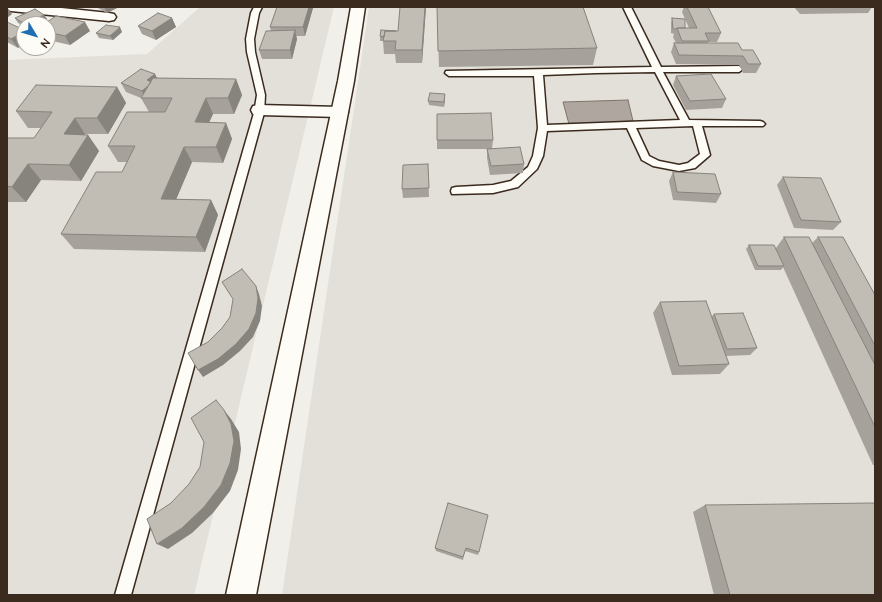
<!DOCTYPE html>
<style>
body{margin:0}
#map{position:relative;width:882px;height:602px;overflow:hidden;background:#f1efea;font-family:"Architects Daughter",sans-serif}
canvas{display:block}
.frame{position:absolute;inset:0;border:8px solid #3b2a1e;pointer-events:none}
.north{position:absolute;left:16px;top:16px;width:40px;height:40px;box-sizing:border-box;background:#fdfcf7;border:1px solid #afa8a0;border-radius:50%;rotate:128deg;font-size:11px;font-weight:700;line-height:16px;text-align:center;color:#3b2a1e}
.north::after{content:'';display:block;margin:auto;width:14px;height:18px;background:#1f6fb2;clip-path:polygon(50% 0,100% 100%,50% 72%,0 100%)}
</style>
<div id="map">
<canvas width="882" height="602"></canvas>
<div class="frame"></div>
<div class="north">N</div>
</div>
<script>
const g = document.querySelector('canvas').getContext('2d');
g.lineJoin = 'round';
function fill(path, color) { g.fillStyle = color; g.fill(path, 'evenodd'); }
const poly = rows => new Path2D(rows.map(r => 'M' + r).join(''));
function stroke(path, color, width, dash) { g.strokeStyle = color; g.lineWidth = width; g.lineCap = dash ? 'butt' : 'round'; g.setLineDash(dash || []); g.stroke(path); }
const built = poly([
 [200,7,334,7,194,595,7,595,7,60,147,54],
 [369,7,875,7,875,595,282,595]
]);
const water = poly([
 [628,100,633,121,569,124,563,102,628,100]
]);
const lane = poly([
 [254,7,262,7,259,13,254,39,255,52,265,95,264,113,131,595,115,595,254,113,257,95,247,52,246,39,251,13,254,7],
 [623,7,631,7,661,67,739,66,743,69,739,72,663,72,689,120,760,121,763,122,765,124,763,126,702,126,710,155,695,168,679,171,653,166,642,160,627,128,547,131,543,156,537,169,518,187,493,193,452,194,451,191,452,188,456,187,493,185,511,181,528,167,533,156,538,128,534,76,449,76,445,73,446,71,652,67,623,7],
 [655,72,680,120,547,125,543,75,596,73,655,72],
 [693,126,700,154,688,163,679,165,659,161,649,156,636,128,693,126]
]);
const street = poly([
 [7,7,52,7,109,13,114,14,116,17,114,20,109,21,11,11,7,10,7,7],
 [259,105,340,107,346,108,348,112,346,116,340,117,259,115,253,114,251,110,253,106,259,105]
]);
const secondary = poly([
 [351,7,365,7,354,81,256,595,226,595,338,81,351,7]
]);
const wall = poly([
 [96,7,119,7,107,13],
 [277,7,313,7,313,8,305,36,296,36,297,39,292,59,262,59,259,50,271,31,270,27],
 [426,7,422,63,396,63,395,54,384,54,383,41,380,41,380,36,398,31],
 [437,7,583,7,597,48,593,65,439,67],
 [684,7,708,7,721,33,717,42,708,42,708,43,742,50,761,64,756,73,743,73,739,65,676,64,671,52,674,43,676,43,673,37,674,34,671,33,671,23,672,18,685,28,689,28,682,12],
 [794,7,872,7,868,13,800,14],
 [44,15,47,19,37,24,24,24,24,26,18,23,15,18],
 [172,18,176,27,156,40,142,34,138,26],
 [7,22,18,48,7,42],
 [48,24,90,31,70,45,48,40],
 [122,32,113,40,99,38,96,33],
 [155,74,157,78,236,79,242,95,234,114,213,114,209,122,226,123,232,139,223,163,192,162,176,199,211,200,218,215,205,252,74,249,61,234,122,172,127,162,118,162,108,146,149,112,141,98,126,92,121,83],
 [676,76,726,99,722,108,686,110,673,85],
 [117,87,126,103,108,134,85,134,85,135,88,135,99,151,81,181,41,180,26,202,7,202,7,138,34,138,41,128,28,128,16,111],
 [445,94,445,99,444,107,429,105,428,101],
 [437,114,493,140,492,149,524,164,523,173,490,175,487,158,487,149,437,149],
 [428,164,429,197,403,198,402,189],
 [673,172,721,194,716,203,673,200,669,181],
 [783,177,841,222,833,230,794,228,777,185],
 [784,237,812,243,818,237,875,295,875,465,873,465,783,267,781,270,755,270,746,249,749,245,776,248],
 [660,302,712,316,714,314,757,348,750,355,726,356,729,364,720,374,672,375,653,313],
 [448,503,479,552,478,555,465,551,463,560,436,551,435,548],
 [705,505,875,595,714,595,693,512]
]);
const shadedWall = poly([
 [7,7,12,14,7,18],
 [104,7,119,7,107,13],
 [309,7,313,7,313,8,305,36,303,27],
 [425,7,426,7,422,63,422,50],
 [44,15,47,19,37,24,25,24],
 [172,18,176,27,156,40,152,31],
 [85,22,90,31,70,45,65,36],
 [120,27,122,32,113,40,110,36],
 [295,30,297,39,292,59,290,50],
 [24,32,24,44,18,48,11,39],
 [155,74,159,83,145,98,142,91,147,80],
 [236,79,242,95,234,114,228,98],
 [117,87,126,103,108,134,97,118],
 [445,94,445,99,444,107,444,102],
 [206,98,213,114,202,138,195,122],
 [75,118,85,134,75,150,64,134],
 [226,123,232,139,223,163,216,147],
 [88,135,99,151,81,181,69,165],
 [184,147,192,162,170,214,161,199],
 [28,164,41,180,26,202,12,187],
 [211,200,218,215,205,252,196,237],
 [256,286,259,294,262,306,260,321,253,337,240,351,223,365,203,377,198,370],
 [216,400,231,419,239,432,241,449,238,470,230,491,213,513,192,533,168,549,157,544,182,528,224,410]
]);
const building = poly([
 [277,7,309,7,303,27,270,27,277,7],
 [400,7,425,7,422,50,395,50,396,41,383,41,385,31,398,31,400,7],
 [437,7,583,7,597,48,438,51,437,7],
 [687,7,708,7,721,33,705,33,709,41,682,41,677,28,697,28,687,7],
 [35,9,44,15,25,24,15,18,35,9],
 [158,13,172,18,152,31,138,26,158,13],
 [56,16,85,22,65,36,48,32,48,24,44,24,56,16],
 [672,18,685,19,685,28,677,28,676,29,673,29,672,18],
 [7,22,24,30,24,32,11,39,7,37,7,22],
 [106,25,120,27,110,36,96,33,106,25],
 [295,30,290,50,259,50,266,31,295,30],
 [381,30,396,31,385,31,384,37,380,36,381,30],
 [674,43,738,43,742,50,753,50,761,64,748,64,743,56,679,55,674,43],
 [141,69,155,74,147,80,151,82,148,86,142,91,121,83,141,69],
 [711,74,726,99,690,101,676,76,711,74],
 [153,78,236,79,228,98,206,98,195,122,226,123,216,147,184,147,161,199,211,200,196,237,61,234,96,172,122,172,135,146,108,146,127,112,165,112,172,98,141,98,153,78],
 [36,85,117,87,97,118,75,118,64,134,88,135,69,165,28,164,12,187,7,186,7,138,34,138,52,112,16,111,36,85],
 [430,93,445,94,444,102,428,101,430,93],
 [491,113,493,140,437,140,437,114,491,113],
 [520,147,524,164,491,166,487,149,520,147],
 [428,164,429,188,402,189,403,165,428,164],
 [673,172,715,174,721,194,677,192,673,172],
 [783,177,821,178,841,222,801,220,783,177],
 [784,237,809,237,875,365,875,427,784,237],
 [818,237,843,237,875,295,875,346,818,237],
 [749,245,774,245,784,266,758,266,749,245],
 [242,269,256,286,258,298,256,313,249,329,236,344,218,359,198,370,188,353,208,342,222,328,230,317,233,299,222,282,242,269],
 [706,301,729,364,679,366,660,302,706,301],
 [743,313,757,348,727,349,714,314,743,313],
 [216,400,224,410,231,424,234,441,230,463,221,485,204,507,182,528,157,544,147,519,171,503,189,484,200,467,204,442,191,418,216,400],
 [448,503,488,515,479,552,466,548,463,557,435,548,448,503],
 [875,503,875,595,730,595,705,505,875,503]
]);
fill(built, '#e3e0da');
fill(water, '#aea69f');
stroke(water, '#80746b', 1);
stroke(lane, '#3b2a1e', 3);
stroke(street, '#3b2a1e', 3);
stroke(secondary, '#3b2a1e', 3);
fill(lane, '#fdfcf7');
fill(street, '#fdfcf7');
fill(secondary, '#fdfcf7');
fill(wall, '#a6a29b');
fill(shadedWall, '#87847e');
fill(building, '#c1bcb4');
stroke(building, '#87847e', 1);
</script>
